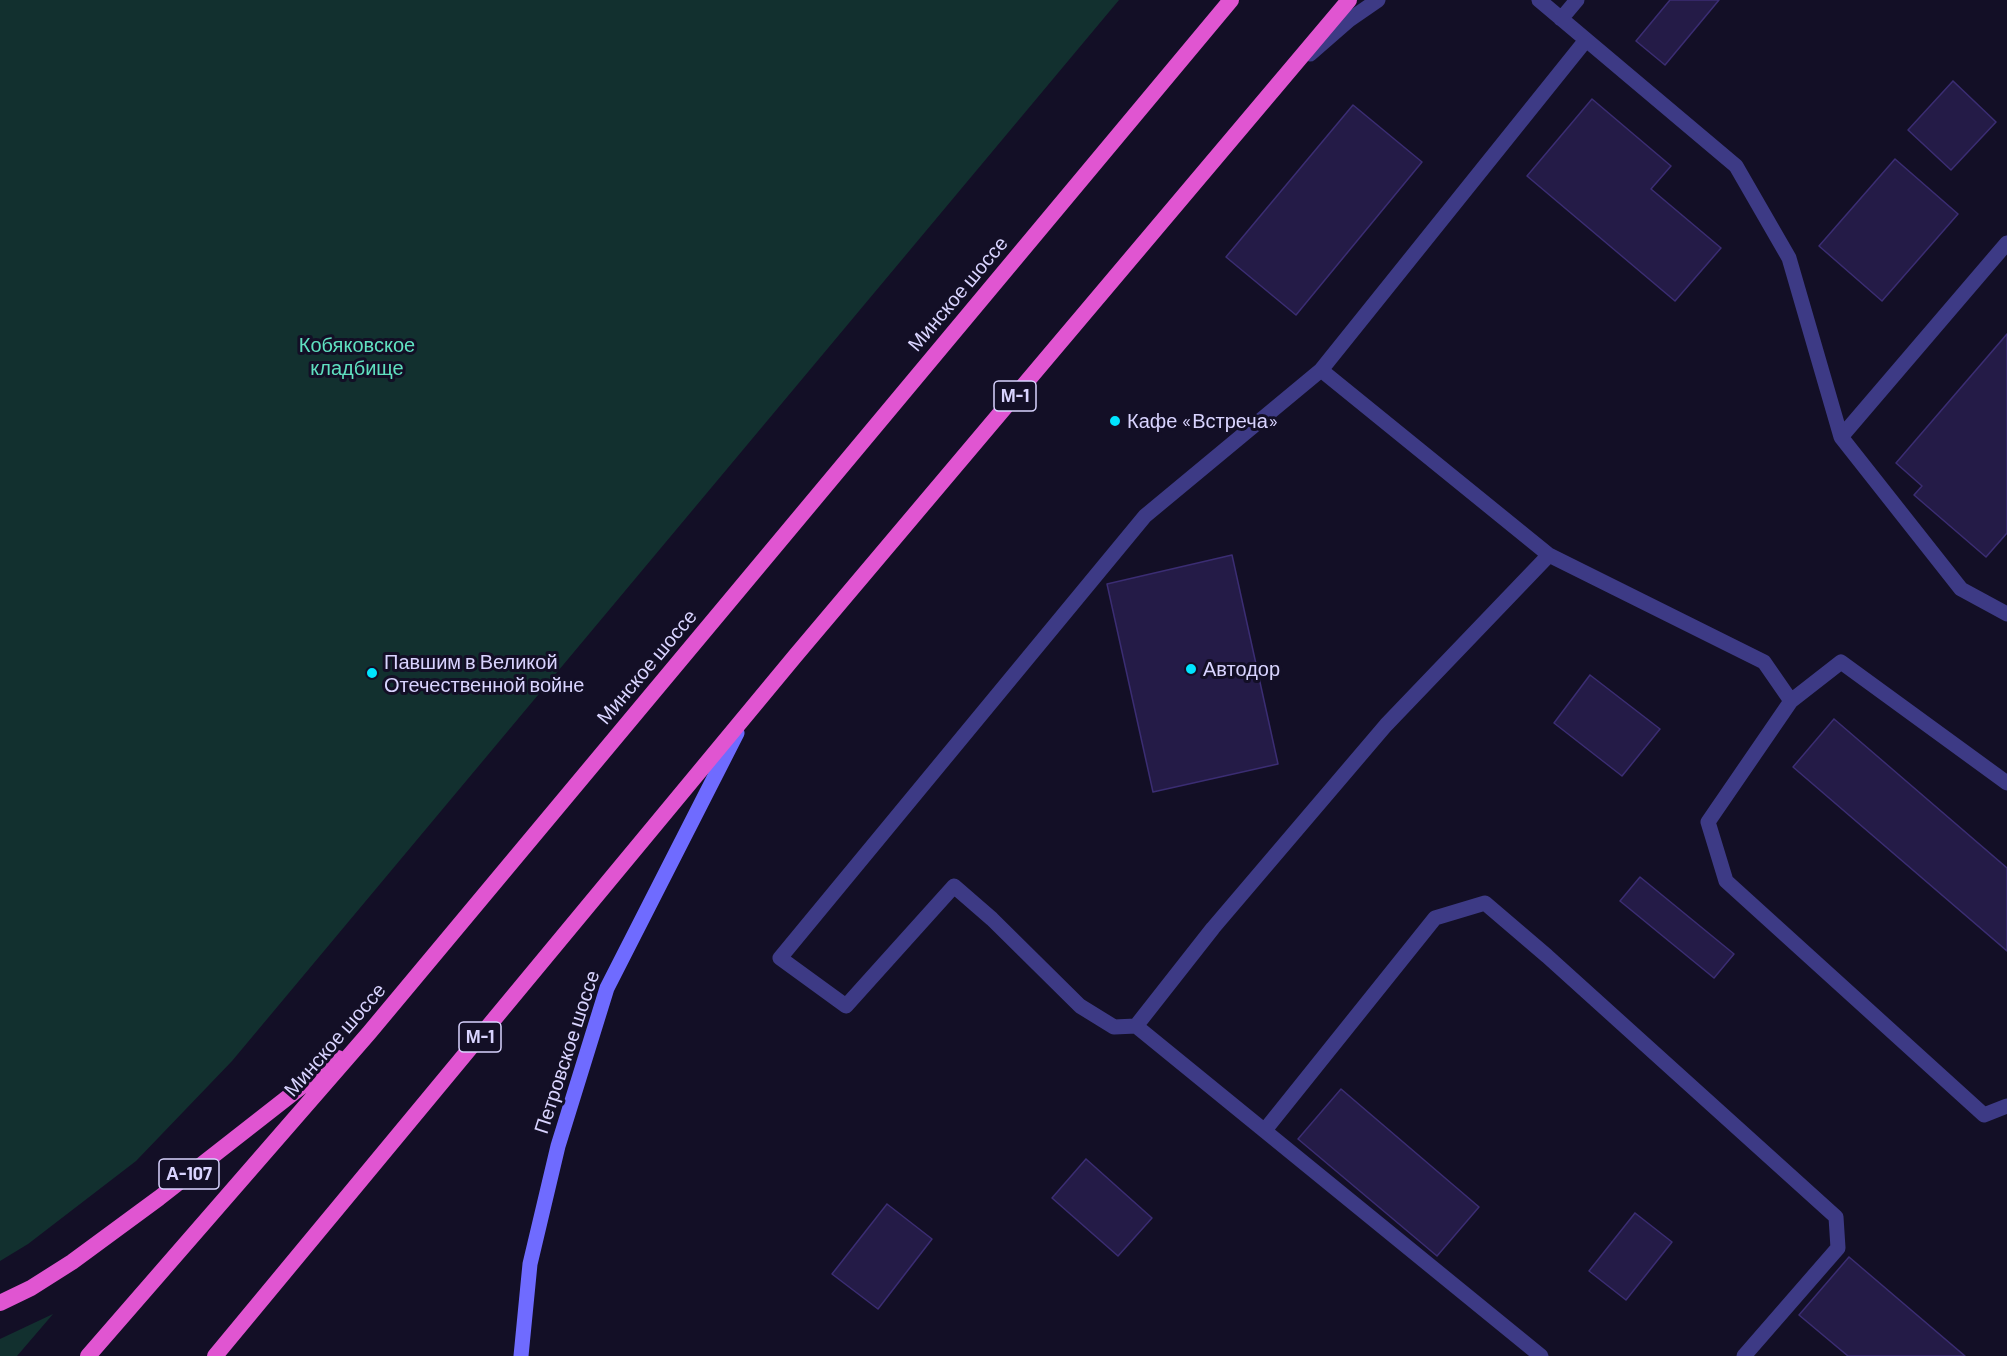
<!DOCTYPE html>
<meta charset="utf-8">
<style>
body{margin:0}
canvas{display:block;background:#130f26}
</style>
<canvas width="2007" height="1356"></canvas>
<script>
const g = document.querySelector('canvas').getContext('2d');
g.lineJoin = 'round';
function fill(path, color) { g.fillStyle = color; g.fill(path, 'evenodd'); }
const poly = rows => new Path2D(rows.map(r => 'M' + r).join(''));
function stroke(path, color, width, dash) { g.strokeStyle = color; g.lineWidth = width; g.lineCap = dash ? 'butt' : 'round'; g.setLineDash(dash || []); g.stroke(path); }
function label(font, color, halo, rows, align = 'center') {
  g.font = font + ' Barlow,sans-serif'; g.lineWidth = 6; g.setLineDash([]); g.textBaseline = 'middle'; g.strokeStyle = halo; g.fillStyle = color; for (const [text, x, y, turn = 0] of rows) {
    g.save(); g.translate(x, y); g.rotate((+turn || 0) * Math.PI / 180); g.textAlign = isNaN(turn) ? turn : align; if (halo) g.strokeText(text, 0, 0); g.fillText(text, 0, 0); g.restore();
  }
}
const green = poly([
 [0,0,1119,0,232,1061,136,1161,28,1244,0,1261],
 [53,1314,17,1356,0,1356,0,1339]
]);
const building = poly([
 [1670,0,1719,0,1665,65,1636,41,1670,0],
 [1953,81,1996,122,1951,170,1908,130,1953,81],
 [1592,99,1671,166,1651,189,1721,248,1675,301,1527,176,1592,99],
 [1353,105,1422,162,1296,315,1226,257,1353,105],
 [1895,159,1958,214,1882,301,1819,246,1895,159],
 [2007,334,2007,533,1986,557,1914,495,1922,486,1896,463,2007,334],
 [1232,555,1278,764,1153,792,1107,584,1232,555],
 [1590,675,1660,729,1622,776,1554,723,1590,675],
 [1834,719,2007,868,2007,951,1793,767,1834,719],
 [1640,877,1734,954,1714,978,1620,901,1640,877],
 [1341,1089,1479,1207,1437,1256,1298,1139,1341,1089],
 [1086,1159,1152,1218,1118,1256,1052,1198,1086,1159],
 [887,1204,932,1239,878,1309,832,1274,887,1204],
 [1635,1213,1672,1242,1626,1300,1589,1271,1635,1213],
 [1849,1257,1965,1356,1848,1356,1799,1315,1849,1257]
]);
const service = poly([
 [1539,0,1736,166,1789,258,1841,437,1961,589,2007,614],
 [1561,19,1577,0],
 [1310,54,1349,20,1378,0],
 [1321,370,1549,555],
 [1841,437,2007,243],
 [1791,701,1841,662,2007,783],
 [1136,1026,1114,1027,1080,1006,992,919,954,886,846,1006,780,958,1145,516,1321,370,1586,40],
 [1265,1130,1435,918,1485,903,1547,956,1836,1217,1838,1248,1744,1356],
 [1541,1356,1136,1026,1213,928,1386,725,1549,555,1764,662,1791,701,1708,822,1726,881,1984,1115,2007,1106]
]);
const secondary = poly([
 [521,1356,530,1264,558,1146,607,988,737,733]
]);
const trunk = poly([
 [0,1303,31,1288,72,1262,159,1198,338,1058],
 [88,1356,369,1033,1231,0],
 [215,1356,796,655,1349,0]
]);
const markers = [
 [1115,421,6,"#00e5ff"],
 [1191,669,6,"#00e5ff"],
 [372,673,6,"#00e5ff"]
];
const shields = [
 [1015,396,42],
 [480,1037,42],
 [189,1174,60]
];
const shieldNames = [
 ["М-1",1015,396],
 ["М-1",480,1037],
 ["А-107",189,1174]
];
const streetNames = [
 ["Минское шоссе",958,294,-50],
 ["Минское шоссе",647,667,-50],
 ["Минское шоссе",335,1040,-49],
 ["Петровское шоссе",567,1052,-72]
];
const parkNames = [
 ["Кобяковское",357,345],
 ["кладбище",357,368]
];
const poiNames = [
 ["Кафе «Встреча»",1127,421],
 ["Павшим в Великой",384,662],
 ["Отечественной войне",384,685],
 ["Автодор",1203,669]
];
fill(green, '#12302f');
fill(building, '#241b47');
stroke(building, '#3b2d73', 1.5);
stroke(service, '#3d3a85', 15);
stroke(secondary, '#6f6bff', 15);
stroke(trunk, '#e055d1', 16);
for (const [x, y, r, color] of markers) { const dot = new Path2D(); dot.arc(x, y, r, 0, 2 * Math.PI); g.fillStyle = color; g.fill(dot); stroke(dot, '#130f26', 2); }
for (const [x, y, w] of shields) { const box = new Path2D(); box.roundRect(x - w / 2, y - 15, w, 30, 4.5); g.fillStyle = '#130f26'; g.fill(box); stroke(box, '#d9d4ff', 1.5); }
label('bold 18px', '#d9d4ff', null, shieldNames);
label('20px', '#d9d4ff', '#130f26', streetNames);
label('20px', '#5fe0c0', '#130f26', parkNames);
label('20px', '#d9d4ff', '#130f26', poiNames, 'left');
</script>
